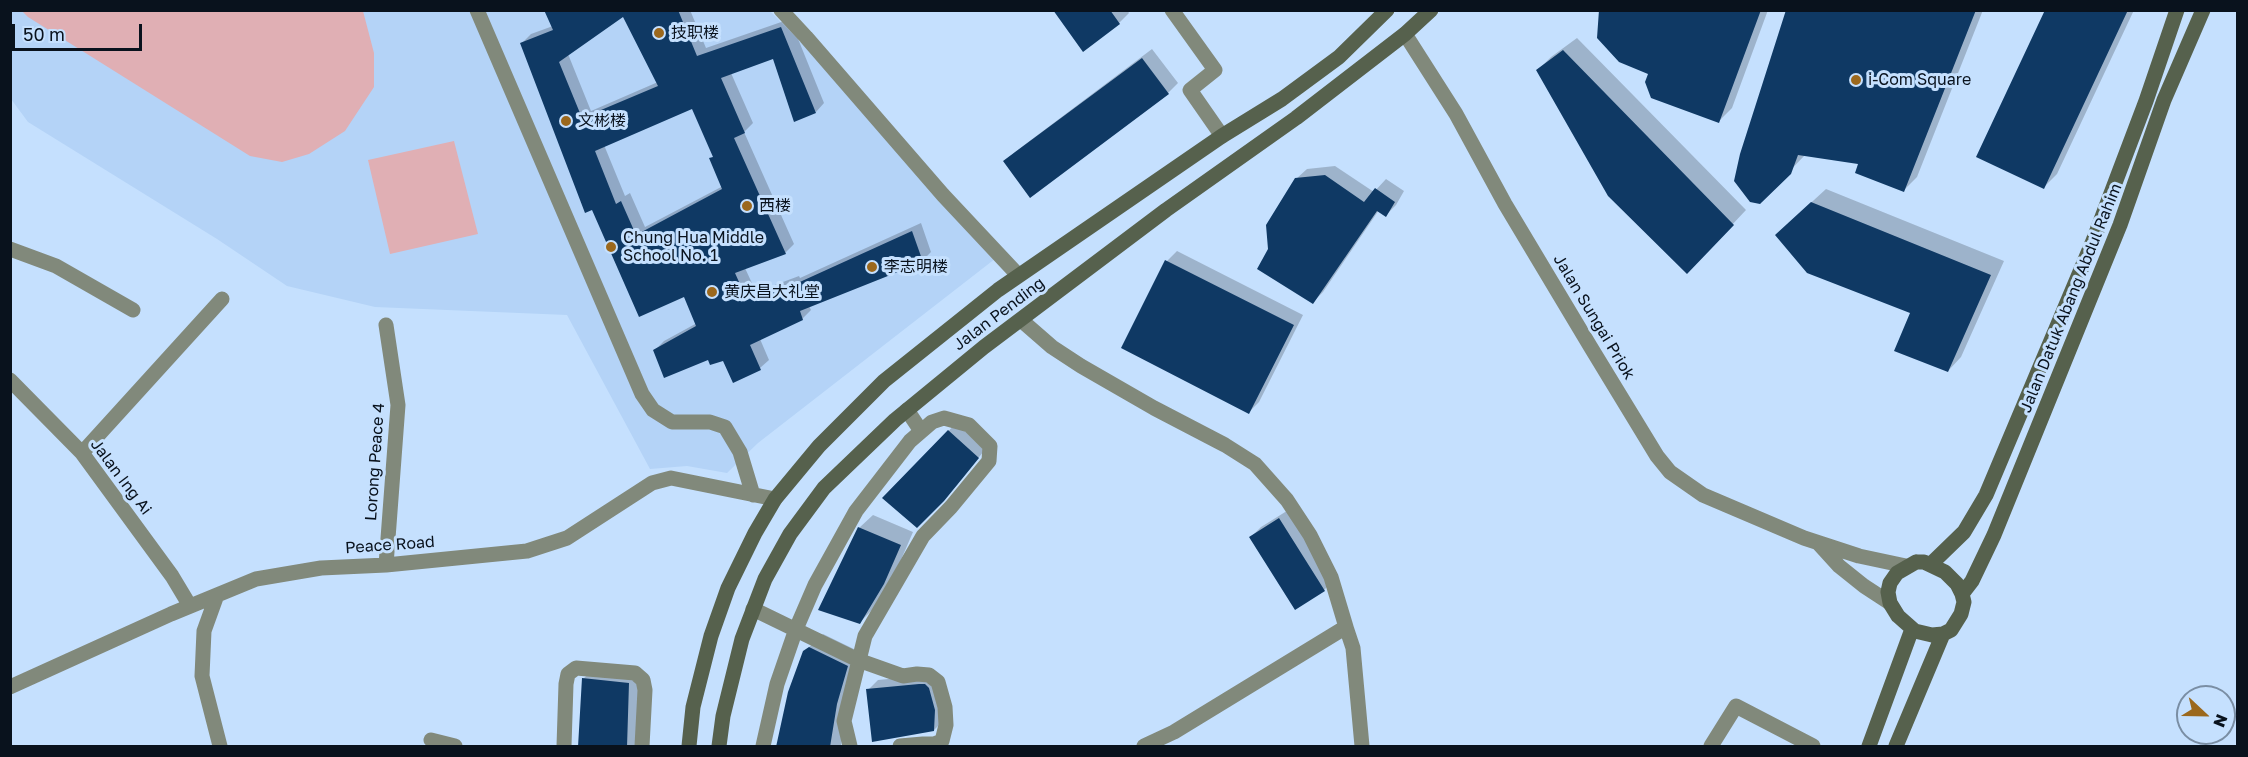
<!DOCTYPE html>
<meta charset="utf-8">
<style>
body{margin:0}
#map{position:relative;width:2248px;height:757px;overflow:hidden;background:#c5e0fe;font-family:"Golos Text",sans-serif}
canvas{display:block}
.frame{position:absolute;inset:0;border:12px solid #09121d;pointer-events:none}
.north{position:absolute;left:2176px;top:685px;width:60px;height:60px;box-sizing:border-box;background:#c5e0fe;border:2px solid #7a8ea4;border-radius:50%;rotate:112deg;font-size:16px;font-weight:700;line-height:24px;text-align:center;color:#09121d}
.north::after{content:'';display:block;margin:auto;width:21px;height:27px;background:#9b681d;clip-path:polygon(50% 0,100% 100%,50% 72%,0 100%)}
.scale{position:absolute;left:12px;top:24px;width:130px;height:27px;box-sizing:border-box;border:3px solid #09121d;border-top:0;padding-left:8px;font-size:18px;line-height:21px;white-space:nowrap;color:#09121d;-webkit-text-stroke:4px #c5e0fe;paint-order:stroke}
</style>
<div id="map">
<canvas width="2248" height="757"></canvas>
<div class="frame"></div>
<div class="north">N</div>
<div class="scale">50 m</div>
</div>
<script>
const g = document.querySelector('canvas').getContext('2d');
g.lineJoin = 'round';
function fill(path, color) { g.fillStyle = color; g.fill(path, 'evenodd'); }
const poly = rows => new Path2D(rows.map(r => 'M' + r).join(''));
function stroke(path, color, width, dash) { g.strokeStyle = color; g.lineWidth = width; g.lineCap = dash ? 'butt' : 'round'; g.setLineDash(dash || []); g.stroke(path); }
function label(font, color, halo, rows, align = 'center') {
  g.font = font + ' "Golos Text","Noto Sans SC",sans-serif'; g.lineWidth = 6; g.setLineDash([]); g.textBaseline = 'middle'; g.strokeStyle = halo; g.fillStyle = color; for (const [text, x, y, turn = 0] of rows) {
    g.save(); g.translate(x, y); g.rotate((+turn || 0) * Math.PI / 180); g.textAlign = isNaN(turn) ? turn : align; if (halo) g.strokeText(text, 0, 0); g.fillText(text, 0, 0); g.restore();
  }
}
const built = poly([
 [11,11,770,11,886,129,1000,255,758,443,727,473,687,466,650,469,567,315,375,307,287,286,217,239,28,122,11,99]
]);
const green = poly([
 [22,11,363,11,374,53,374,87,345,131,309,154,282,162,250,156,28,17],
 [454,141,478,234,390,254,368,160]
]);
const shadow = poly([
 [546,10,690,10,706,48,790,19,824,103,816,112,774,57,731,73,753,123,744,132,794,244,785,253,745,268,756,292,799,276,800,278,921,223,931,252,922,261,809,306,811,310,802,319,760,339,769,360,760,368,724,359,655,350,664,341,697,323,684,295,639,315,522,43,531,34,553,26],
 [624,15,658,82,591,111,568,54],
 [693,107,714,156,711,159,723,186,645,227,630,193,625,196,604,145],
 [1055,10,1127,10,1129,13,1119,23,1083,50],
 [1601,10,1768,10,1732,108,1719,121,1649,73],
 [1788,10,1983,10,1917,177,1904,190,1860,163,1805,155,1760,202],
 [2047,10,2134,10,2057,174,2044,187],
 [1577,38,1746,210,1700,259,1538,70,1551,57],
 [1152,49,1178,83,1168,93,1005,161,1015,152],
 [1335,166,1374,192,1386,179,1404,191,1396,205,1386,215,1379,210,1323,292,1313,302,1270,250,1296,179,1307,169],
 [1826,189,2004,261,1961,357,1948,371,1911,312,1790,222],
 [1177,251,1303,315,1259,402,1249,412,1123,348,1167,261],
 [962,417,991,442,957,485,917,526,884,498],
 [1290,509,1334,580,1324,590,1251,537,1261,527],
 [873,515,913,532,897,569,873,609,859,623,859,528],
 [823,634,860,652,843,730,841,746,778,746,804,652],
 [597,666,641,669,639,746,580,746,583,679],
 [930,675,944,720,934,730,868,690,878,680]
]);
const building = poly([
 [544,10,678,10,697,56,781,27,816,113,794,122,773,59,721,78,745,133,734,138,786,254,735,273,747,300,790,284,791,286,912,231,923,262,800,311,803,320,750,345,761,370,733,383,723,361,710,365,708,360,664,378,653,350,696,326,684,297,639,317,592,210,585,213,520,43,553,30],
 [623,17,658,86,582,118,559,62],
 [692,109,713,157,709,158,722,189,636,235,621,201,616,204,595,151],
 [1053,10,1110,10,1120,24,1083,52],
 [1599,10,1761,10,1719,123,1651,98,1645,82,1648,74,1619,62,1597,38],
 [1786,10,1976,10,1904,192,1855,173,1858,164,1798,155,1791,174,1760,204,1750,202,1734,181,1740,154],
 [2045,10,2128,10,2044,189,1976,157],
 [1563,50,1734,225,1687,274,1608,196,1536,70],
 [1142,58,1169,94,1030,198,1003,161],
 [1325,175,1364,202,1375,188,1395,202,1386,217,1377,211,1313,304,1257,269,1268,249,1266,225,1295,178],
 [1811,202,1991,275,1948,372,1894,351,1910,313,1807,273,1775,235],
 [1165,260,1294,325,1249,414,1121,348],
 [948,430,979,458,944,501,917,528,882,498],
 [1279,518,1325,591,1295,610,1249,537],
 [858,527,901,545,884,584,860,624,818,610],
 [809,647,848,666,837,704,830,747,776,747,788,692,803,651],
 [582,678,629,683,627,747,578,747],
 [919,684,925,684,929,688,935,710,934,731,872,742,866,689]
]);
const street = poly([
 [477,10,642,394,653,410,672,422,710,422,725,427,740,452,753,495],
 [781,10,806,37,943,195,1018,275],
 [1172,10,1215,70,1190,90,1222,136],
 [1405,34,1456,114,1505,204,1590,346,1657,456,1670,472,1703,495,1804,538,1859,556,1906,566],
 [10,249,56,266,133,310],
 [1021,320,1052,347,1081,366,1154,408,1225,445,1255,464,1287,500,1310,535,1331,577,1346,627],
 [10,380,82,453,172,576,190,606],
 [907,410,921,431],
 [82,453,222,299],
 [1819,544,1839,566,1864,586,1890,603],
 [386,565,398,405,386,325],
 [217,595,204,631,202,676,220,746],
 [753,609,858,660,903,676,917,674,929,675,938,682,945,707,946,725,942,741,934,744],
 [10,687,171,614,256,579,321,568,386,565,527,551,567,538,652,483,671,478,775,499],
 [431,740,455,746],
 [564,746,566,684,568,674,576,668,635,673,643,680,645,690,642,746],
 [763,746,777,684,796,629,815,585,856,511,910,441,932,422,944,418,969,425,990,446,989,461,951,507,923,536,865,636,844,721,850,746],
 [900,746,923,744,934,744,935,746],
 [1144,746,1174,732,1346,627,1353,648,1362,746],
 [1711,746,1736,706,1813,746]
]);
const secondary = poly([
 [1916,562,1924,562,1945,572,1957,584,1962,594,1964,602,1961,614,1951,630,1943,634,1932,635,1915,631,1898,616,1890,603,1888,592,1890,583,1897,573,1916,562],
 [1931,564,1964,532,1986,495,2093,241,2146,101,2177,10],
 [1962,594,1972,581,1994,535,2120,225,2164,100,2203,10],
 [689,746,693,707,711,636,728,588,755,533,775,499,819,446,884,381,998,290,1222,136,1282,99,1339,57,1387,10],
 [719,746,723,716,742,639,765,579,790,534,824,488,895,420,984,347,1166,210,1296,118,1405,34,1431,10],
 [1869,746,1912,629],
 [1896,746,1943,634]
]);
const markers = [
 [659,33,6,"#9b681d"],
 [1856,80,6,"#9b681d"],
 [566,121,6,"#9b681d"],
 [747,206,6,"#9b681d"],
 [611,247,6,"#9b681d"],
 [872,267,6,"#9b681d"],
 [712,292,6,"#9b681d"]
];
const poiNames = [
 ["技职楼",671,33],
 ["i-Com Square",1868,80],
 ["文彬楼",578,121],
 ["西楼",759,206],
 ["Chung Hua Middle",623,238],
 ["School No. 1",623,256],
 ["李志明楼",884,267],
 ["黄庆昌大礼堂",724,292]
];
const streetNames = [
 ["Jalan Datuk Abang Abdul Rahim",2071,298,-68],
 ["Jalan Pending",999,314,-37],
 ["Jalan Sungai Priok",1594,317,59],
 ["Lorong Peace 4",375,462,-86],
 ["Jalan Ing Ai",121,477,53],
 ["Peace Road",390,545,-4]
];
fill(built, '#b4d3f7');
fill(green, '#e0afb4');
fill(shadow, '#0003');
fill(building, '#0f3964');
stroke(street, '#81897b', 15);
stroke(secondary, '#56614d', 15);
for (const [x, y, r, color] of markers) { const dot = new Path2D(); dot.arc(x, y, r, 0, 2 * Math.PI); g.fillStyle = color; g.fill(dot); stroke(dot, '#c5e0fe', 2); }
label('16px', '#09121d', '#c5e0fe', poiNames, 'left');
label('16px', '#09121d', '#c5e0fe', streetNames);
</script>
